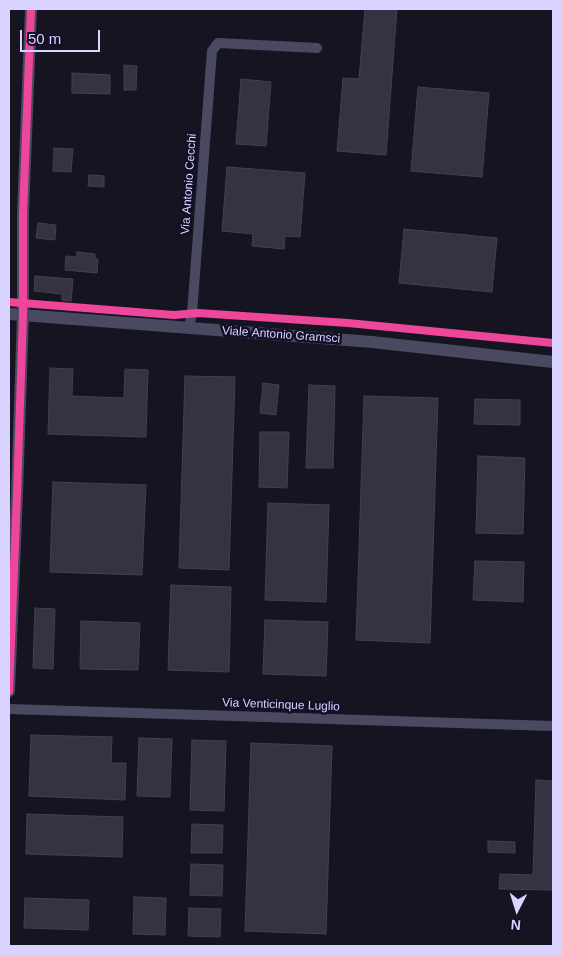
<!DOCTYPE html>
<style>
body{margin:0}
#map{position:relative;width:562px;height:955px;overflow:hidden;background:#161421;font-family:Arial,sans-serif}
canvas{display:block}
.frame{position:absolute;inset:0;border:10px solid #d9d4ff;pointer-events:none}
.north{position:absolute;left:492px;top:885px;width:50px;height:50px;-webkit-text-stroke:4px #130f26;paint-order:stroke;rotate:185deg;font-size:14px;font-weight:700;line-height:20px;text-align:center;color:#d9d4ff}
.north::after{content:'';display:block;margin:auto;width:18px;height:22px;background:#d9d4ff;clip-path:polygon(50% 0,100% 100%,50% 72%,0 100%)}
.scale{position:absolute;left:20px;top:30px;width:80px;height:22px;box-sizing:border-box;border:2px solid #d9d4ff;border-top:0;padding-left:6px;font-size:15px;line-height:18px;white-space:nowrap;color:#d9d4ff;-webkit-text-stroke:4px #130f26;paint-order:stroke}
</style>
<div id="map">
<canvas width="562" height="955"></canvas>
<div class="frame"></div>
<div class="north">N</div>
<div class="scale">50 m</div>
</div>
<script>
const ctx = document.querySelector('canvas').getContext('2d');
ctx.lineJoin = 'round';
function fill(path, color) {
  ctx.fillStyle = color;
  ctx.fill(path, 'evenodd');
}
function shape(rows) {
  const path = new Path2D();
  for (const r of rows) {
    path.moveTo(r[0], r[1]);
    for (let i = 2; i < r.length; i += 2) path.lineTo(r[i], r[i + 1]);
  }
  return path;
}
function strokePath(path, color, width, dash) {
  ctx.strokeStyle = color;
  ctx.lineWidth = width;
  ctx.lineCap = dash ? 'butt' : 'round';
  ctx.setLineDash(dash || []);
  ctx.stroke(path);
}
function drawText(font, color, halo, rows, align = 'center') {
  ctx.font = font + ' Arial,sans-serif';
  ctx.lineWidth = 5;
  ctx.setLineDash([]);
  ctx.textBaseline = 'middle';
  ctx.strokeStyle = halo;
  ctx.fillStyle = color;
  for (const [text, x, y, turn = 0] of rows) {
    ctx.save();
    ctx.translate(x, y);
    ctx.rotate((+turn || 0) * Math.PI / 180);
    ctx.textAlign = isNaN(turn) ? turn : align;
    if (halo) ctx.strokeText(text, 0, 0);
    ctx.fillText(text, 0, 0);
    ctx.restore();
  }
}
const building = shape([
 [365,9,397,9,386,155,337,151,343,78,359,79,365,9],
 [124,65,137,66,136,90,124,90,124,65],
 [72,73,110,75,110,94,72,93,72,73],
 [241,79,271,82,266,146,236,144,241,79],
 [418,87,489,93,482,177,411,171,418,87],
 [54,148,73,149,71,172,53,171,54,148],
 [227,167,305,173,300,237,285,236,284,249,252,246,253,234,222,231,227,167],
 [89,175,104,176,104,187,88,186,89,175],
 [38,223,56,225,55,240,36,238,38,223],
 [404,229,497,238,492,292,399,283,404,229],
 [77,252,95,254,95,259,98,259,97,273,65,270,66,256,77,257,77,252],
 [35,276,73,279,71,301,62,300,62,294,34,291,35,276],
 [50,368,73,369,72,396,124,398,125,369,148,370,146,437,48,434,50,368],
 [185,376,235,377,229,570,179,568,185,376],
 [263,383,279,385,276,415,260,413,263,383],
 [309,385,335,386,333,468,306,468,309,385],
 [364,396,438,398,430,643,356,640,364,396],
 [475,399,520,400,520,425,474,424,475,399],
 [260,432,289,432,287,488,259,487,260,432],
 [478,456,525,458,523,534,476,533,478,456],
 [53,482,146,485,142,575,50,572,53,482],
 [268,503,329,505,326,602,265,600,268,503],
 [475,561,524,562,523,602,473,600,475,561],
 [171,585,231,587,229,672,168,670,171,585],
 [35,608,55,609,53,669,33,668,35,608],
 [265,620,328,622,326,676,263,674,265,620],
 [81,621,140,623,138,670,80,669,81,621],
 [31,735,112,737,111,763,126,763,125,800,29,796,31,735],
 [139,738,172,739,170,797,137,796,139,738],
 [192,740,226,741,224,811,190,810,192,740],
 [251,743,332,746,326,934,245,931,251,743],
 [536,780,553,781,553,890,499,889,500,874,533,875,536,780],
 [27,814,123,817,122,857,26,854,27,814],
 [192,824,223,825,222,853,191,853,192,824],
 [488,841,515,842,515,853,488,852,488,841],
 [191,864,223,865,222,896,190,895,191,864],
 [134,897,166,898,165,935,133,934,134,897],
 [25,898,89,900,88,930,24,928,25,898],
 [189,908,221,909,220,937,188,936,189,908]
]);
const minor = shape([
 [189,328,192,313,212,51,218,43,317,48],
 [9,709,553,726]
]);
const tertiary = shape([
 [9,314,372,342,553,362],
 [9,691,17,494,23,314,23,213,31,9]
]);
const cycleway = shape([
 [9,302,174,315,198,313,348,323,553,343],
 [9,691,17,494,23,314,23,213,31,9]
]);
const streetNames = [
 ["Via Antonio Cecchi",189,184,-86],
 ["Viale Antonio Gramsci",281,335,4],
 ["Via Venticinque Luglio",281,705,2]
];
fill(building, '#343243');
strokePath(building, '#433f54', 1);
strokePath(minor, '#4a4962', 10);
strokePath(tertiary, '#4a4962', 12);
strokePath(cycleway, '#ed469a', 8);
drawText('12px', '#d9d4ff', '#130f26', streetNames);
</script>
